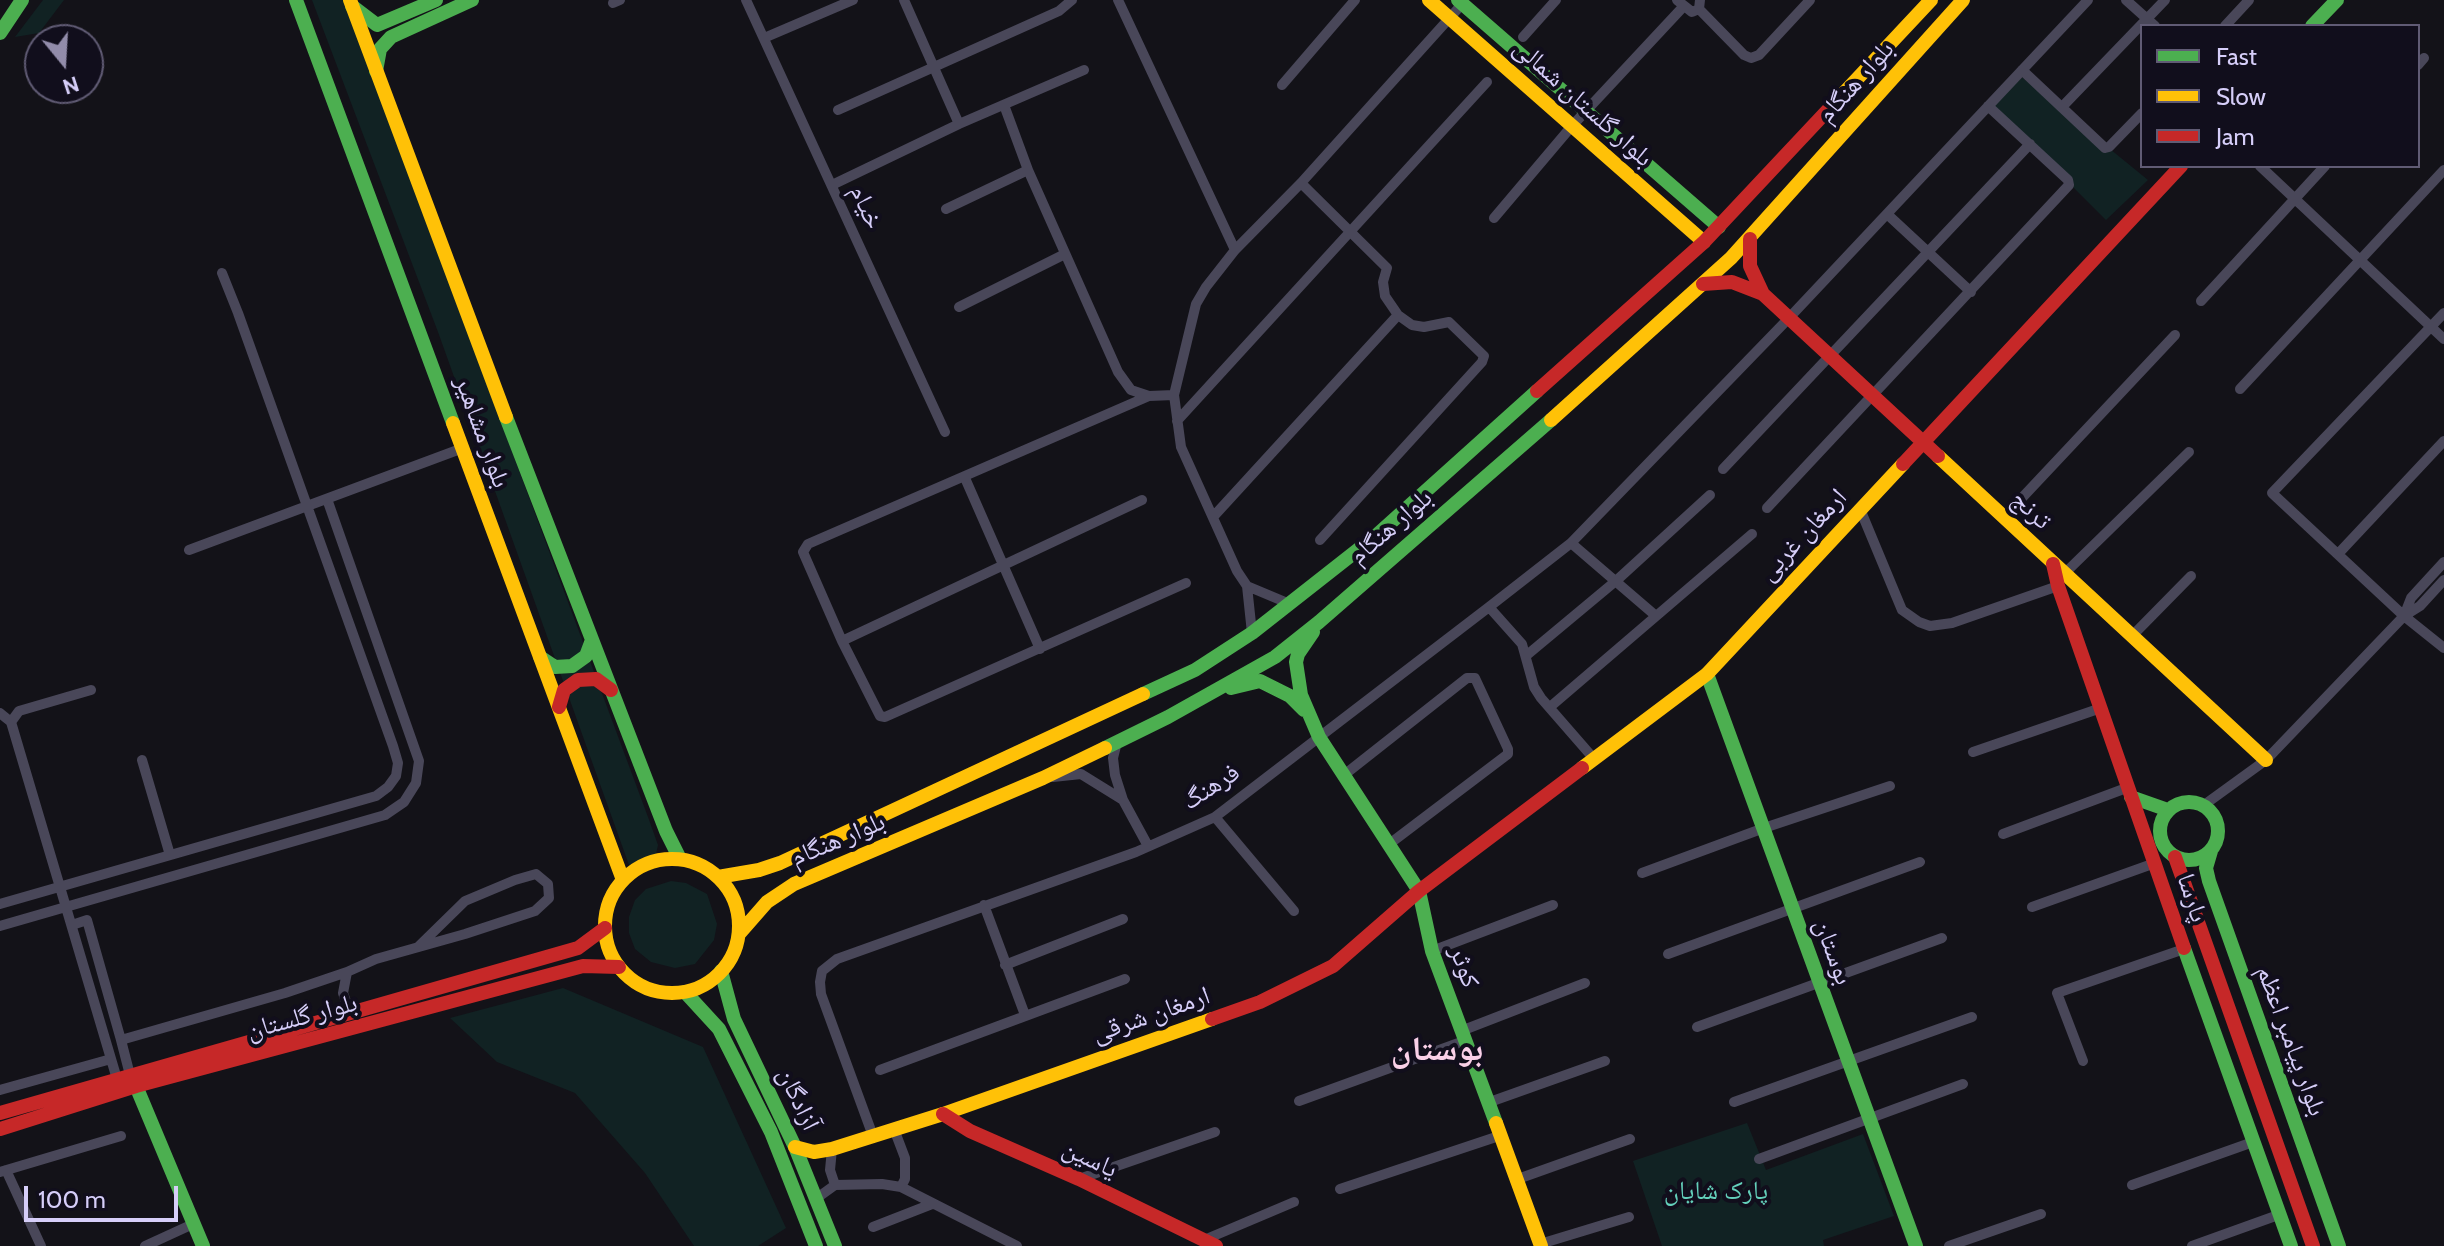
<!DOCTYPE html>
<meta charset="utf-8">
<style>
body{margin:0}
#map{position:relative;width:2444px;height:1246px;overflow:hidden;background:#131218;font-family:Cabin,sans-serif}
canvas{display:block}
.legend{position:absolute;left:2140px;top:24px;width:280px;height:144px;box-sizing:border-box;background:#110e1c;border:2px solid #605b74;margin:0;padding:10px 14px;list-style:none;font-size:24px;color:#d6cef9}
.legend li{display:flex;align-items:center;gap:16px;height:40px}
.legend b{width:40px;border:2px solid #605b74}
.north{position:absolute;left:24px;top:24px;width:80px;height:80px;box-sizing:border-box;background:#110e1c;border:2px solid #605b74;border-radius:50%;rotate:162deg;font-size:22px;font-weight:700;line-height:32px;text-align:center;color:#d6cef9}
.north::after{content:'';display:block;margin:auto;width:28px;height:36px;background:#928caa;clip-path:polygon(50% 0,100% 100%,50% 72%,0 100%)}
.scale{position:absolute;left:24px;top:1186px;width:154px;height:36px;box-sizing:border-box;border:4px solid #d6cef9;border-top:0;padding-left:10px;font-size:24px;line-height:28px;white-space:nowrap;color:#d6cef9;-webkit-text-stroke:6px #110e1c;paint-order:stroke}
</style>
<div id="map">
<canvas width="2444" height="1246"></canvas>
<ul class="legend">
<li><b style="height:10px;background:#4caf50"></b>Fast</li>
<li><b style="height:10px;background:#ffc107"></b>Slow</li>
<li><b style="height:10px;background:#c62828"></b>Jam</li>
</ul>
<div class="north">N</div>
<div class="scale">100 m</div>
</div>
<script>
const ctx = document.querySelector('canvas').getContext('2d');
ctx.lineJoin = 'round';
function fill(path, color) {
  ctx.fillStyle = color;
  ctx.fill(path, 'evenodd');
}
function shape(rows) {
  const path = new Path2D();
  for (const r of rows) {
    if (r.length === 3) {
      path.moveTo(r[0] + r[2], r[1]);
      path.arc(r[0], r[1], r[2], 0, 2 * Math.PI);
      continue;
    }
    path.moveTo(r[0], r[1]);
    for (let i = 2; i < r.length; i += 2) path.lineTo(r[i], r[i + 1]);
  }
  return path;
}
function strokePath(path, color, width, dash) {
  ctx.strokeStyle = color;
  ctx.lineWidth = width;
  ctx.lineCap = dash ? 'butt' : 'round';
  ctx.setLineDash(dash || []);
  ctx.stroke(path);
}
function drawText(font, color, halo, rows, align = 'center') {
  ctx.font = font + ' Cabin,"Noto Naskh Arabic",sans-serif';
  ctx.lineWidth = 8;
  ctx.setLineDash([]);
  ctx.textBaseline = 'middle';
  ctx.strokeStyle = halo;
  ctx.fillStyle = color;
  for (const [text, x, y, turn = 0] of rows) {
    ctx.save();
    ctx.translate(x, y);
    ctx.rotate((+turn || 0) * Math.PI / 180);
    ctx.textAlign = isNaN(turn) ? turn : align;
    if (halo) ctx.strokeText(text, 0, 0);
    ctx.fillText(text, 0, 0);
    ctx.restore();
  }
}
const green = shape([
 [43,0,64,0,39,33,15,37],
 [312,0,344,0,648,817,658,845,656,854,629,865,438,332],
 [2018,74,2148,180,2106,220,1992,106],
 [671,881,686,883,707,894,717,924,714,940,695,964,675,968,651,962,635,949,629,933,629,917,635,900,646,889],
 [563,988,703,1047,786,1228,758,1246,694,1246,645,1173,575,1093,497,1062,450,1018],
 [1747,1123,1766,1170,1863,1134,1894,1216,1823,1240,1824,1246,1662,1246,1633,1161]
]);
const street = shape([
 [746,0,945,432],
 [904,0,959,124],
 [1118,0,1235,250],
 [1677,0,1692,12,1699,9,1700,0],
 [2126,0,2155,26],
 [613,3,620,0],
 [1699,9,1744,55,1751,58,1759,55,1810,0],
 [2225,26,2249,0],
 [1523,37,1556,0],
 [764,38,853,0],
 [2418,65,2424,58],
 [2022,70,2105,148,2109,147,2142,113],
 [1282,85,1355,0],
 [1004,105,1028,170,1118,372,1131,390,1149,396,1174,395],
 [2062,107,2165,0],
 [838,110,1059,11,1072,0],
 [2260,166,2444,339],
 [1301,183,1387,268,1383,282,1385,296,1398,315,1412,325,1424,327,1449,322,1484,356,1482,362,1320,540],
 [832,185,959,124,1084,70],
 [946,209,1028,170],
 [1887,214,1971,292],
 [1494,218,1571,127,1683,7],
 [2201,301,2325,166],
 [959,307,1065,254],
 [2444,313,2272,493,2404,616,2444,648],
 [2240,389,2444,170],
 [1149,396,808,544,803,552,842,641,880,716,885,717,1186,583],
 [1177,421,1487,82],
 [1723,469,2030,144],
 [965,478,1040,649],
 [1767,508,2069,185,2068,180,1988,106],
 [1860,509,1902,610,1919,622,1930,626,1952,623,2058,586],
 [1213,517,1398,315],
 [2004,517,2175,335],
 [1571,543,1656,616],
 [189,550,463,448],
 [2338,554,2444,441],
 [2065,573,2189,452],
 [1247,586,1290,604],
 [1489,607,1522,644,1534,687,1541,698,1595,760],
 [2404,616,2411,598,2444,562],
 [1252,633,1247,586,1237,571,1181,447,1174,395,1196,304,1206,287,1235,250,1301,183,1464,2],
 [2132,636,2191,576],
 [842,641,1142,500],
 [1527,655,1617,580,1710,495],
 [91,690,19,711,11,722,117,1079],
 [1550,707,1752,534],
 [0,713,11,722],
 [1117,742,1113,758,1115,775,1123,800,1148,846],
 [1973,752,2101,708],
 [142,760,170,855],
 [1344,775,1467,678,1475,678,1508,749,1508,754,1388,845],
 [1053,777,1081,774,1123,800],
 [2204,805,2266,760,2404,616,2420,606,2444,580],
 [1215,817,1294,911],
 [2003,834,2129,787],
 [1642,873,1764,828,1890,786],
 [0,904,376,796,388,787,396,776,398,763,393,746,238,313,222,273],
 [984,905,1025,1015],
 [2032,907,2155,863],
 [72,925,87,920,121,1040],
 [0,926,385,815,404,802,416,783,419,761,327,499],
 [1432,951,1553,905],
 [1668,954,1920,862],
 [1005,965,1123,919],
 [350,1013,343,993,347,972,376,959,465,934,535,911,549,898,548,884,536,874,515,880,465,901,418,947],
 [1697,1027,1942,938],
 [1461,1031,1585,983],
 [2083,1061,2057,993,2184,949],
 [880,1070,1125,979],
 [130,1075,121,1040,285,993,347,972],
 [0,1090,111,1059],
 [1299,1101,1464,1041],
 [1734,1102,1972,1017],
 [1487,1103,1605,1061],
 [894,1129,905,1158,905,1179,901,1187],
 [873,1136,821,994,820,982,822,971,837,959,1136,852,1215,817,1489,607,1571,543,1789,318,2088,0],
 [832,1149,830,1170,835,1185],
 [1759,1159,1963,1084],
 [6,1170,41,1246],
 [0,1172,121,1136],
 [1079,1179,1215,1132],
 [1515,1180,1630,1139],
 [2132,1185,2253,1142],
 [1340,1189,1499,1136],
 [817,1198,835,1185,882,1184,901,1187,1017,1246],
 [873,1227,932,1204],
 [1204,1240,1294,1202],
 [1540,1244,1629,1217],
 [145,1246,193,1224],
 [1949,1246,2041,1214],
 [2192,1246,2281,1214]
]);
const fast = shape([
 [296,0,453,423],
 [1458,0,1719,227],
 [352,6,377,25,436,0],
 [2312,26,2337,0],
 [0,33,22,0],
 [376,71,380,49,391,37,472,0],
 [506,417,666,831,680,859],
 [1313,632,1298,654,1296,662,1301,695,1319,737,1419,891,1432,951,1496,1123],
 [540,657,555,667,572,666,586,656,592,640],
 [1707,674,1916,1246],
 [1231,688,1260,681,1290,696,1304,710],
 [1143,694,1195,670,1252,633,1378,534,1537,391],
 [1105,748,1168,717,1275,657,1319,622,1551,420],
 [2131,797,2168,810],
 [2189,831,29],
 [2211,851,2206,868,2209,881,2339,1246],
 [2184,948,2291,1246],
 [721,971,734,1019,795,1147,835,1246],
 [685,992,719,1029,771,1132,816,1246],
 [136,1086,203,1246]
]);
const slow = shape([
 [350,0,506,417],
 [1429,0,1704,242],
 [1842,95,1931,0],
 [1551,420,1731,258,1963,0],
 [453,423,623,880],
 [1938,456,2266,760],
 [1582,768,1707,674,1903,464],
 [672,926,67],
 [718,877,759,870,780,863,1143,694],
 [739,934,767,902,794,884,1043,778,1105,748],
 [1496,1123,1541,1246],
 [795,1147,814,1152,832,1149,943,1114,1212,1019]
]);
const jam = shape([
 [1750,239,1750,266,1763,294],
 [1703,284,1732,282,1763,294,1938,456],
 [1537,391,1704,242,1842,95],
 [1903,464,2181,166],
 [2053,564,2058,586,2184,948],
 [559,707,564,690,578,680,596,679,611,690],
 [2175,857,2313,1246],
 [1212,1019,1260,1002,1333,966,1419,891,1582,768],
 [0,1113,578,948,605,928],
 [943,1114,970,1131,1079,1179,1216,1246],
 [0,1129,136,1086,583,966,619,967]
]);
const streetNames = [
 ["بلوار هنگام",1856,82,-48],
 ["بلوار گلستان شمالی",1583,103,42],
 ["خیام",866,207,65],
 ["بلوار مشاهیر",482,432,70],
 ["ترنج",2031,510,43],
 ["بلوار هنگام",1391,527,-41],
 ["ارمغان غربی",1803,535,-47],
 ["فرهنگ",1211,787,-33],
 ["بلوار هنگام",838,840,-23],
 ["پارسا",2192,898,72],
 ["بوستان",1833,952,70],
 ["کوثر",1464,967,71],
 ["ارمغان شرقی",1151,1015,-19],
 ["بلوار گلستان",302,1017,-15],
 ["بلوار پیامبر اعظم",2291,1041,70],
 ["آزادگان",798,1099,65],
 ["یاسین",1090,1159,25]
];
const parkNames = [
 ["پارک شایان",1716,1191]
];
const districtNames = [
 ["بوستان",1437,1050]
];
fill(green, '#112223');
strokePath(street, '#494759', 10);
strokePath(fast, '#4caf50', 14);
strokePath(slow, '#ffc107', 14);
strokePath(jam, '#c62828', 14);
drawText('26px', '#d6cef9', '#110e1c', streetNames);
drawText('26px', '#64d0bb', '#110e1c', parkNames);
drawText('bold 34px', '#fad0e8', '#110e1c', districtNames);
</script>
